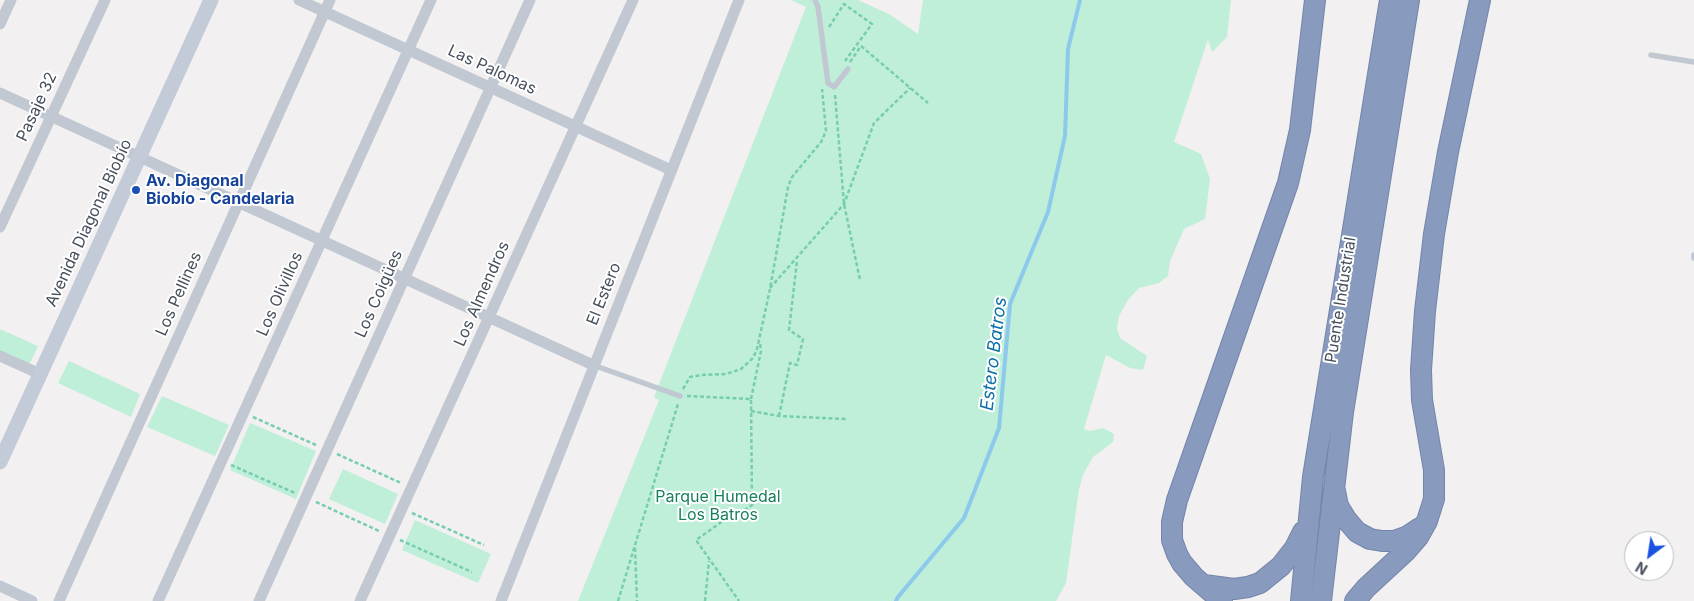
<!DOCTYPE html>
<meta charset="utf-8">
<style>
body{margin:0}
#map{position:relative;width:1694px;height:601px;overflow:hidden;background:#f2f0f0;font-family:Inter,sans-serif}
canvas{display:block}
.north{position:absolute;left:1624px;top:531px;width:50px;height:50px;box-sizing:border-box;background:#fff;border:1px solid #b6b9be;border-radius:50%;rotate:211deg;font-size:14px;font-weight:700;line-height:20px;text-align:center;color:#48505d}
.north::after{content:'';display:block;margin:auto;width:18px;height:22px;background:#1b52e1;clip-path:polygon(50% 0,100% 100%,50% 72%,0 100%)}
</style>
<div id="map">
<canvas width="1694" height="601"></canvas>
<div class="north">N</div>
</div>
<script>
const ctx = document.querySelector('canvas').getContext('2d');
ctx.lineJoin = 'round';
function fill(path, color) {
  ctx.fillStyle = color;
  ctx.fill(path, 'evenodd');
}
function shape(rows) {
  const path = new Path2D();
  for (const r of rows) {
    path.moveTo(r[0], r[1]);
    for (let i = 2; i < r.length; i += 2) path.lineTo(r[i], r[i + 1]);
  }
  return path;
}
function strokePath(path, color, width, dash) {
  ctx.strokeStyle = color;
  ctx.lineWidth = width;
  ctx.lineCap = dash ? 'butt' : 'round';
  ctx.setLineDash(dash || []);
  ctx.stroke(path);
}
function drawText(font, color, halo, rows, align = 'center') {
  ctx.font = font + ' Inter,sans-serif';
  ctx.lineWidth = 4;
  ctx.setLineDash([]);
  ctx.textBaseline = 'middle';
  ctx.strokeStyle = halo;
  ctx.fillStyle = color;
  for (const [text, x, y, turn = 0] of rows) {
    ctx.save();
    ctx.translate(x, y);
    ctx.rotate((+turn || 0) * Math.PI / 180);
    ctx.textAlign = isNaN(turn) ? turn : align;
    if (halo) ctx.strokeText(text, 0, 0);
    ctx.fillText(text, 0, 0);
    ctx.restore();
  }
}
const green = shape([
 [791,0,858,0,889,14,918,34,923,0,1231,0,1227,37,1212,52,1208,39,1174,142,1201,154,1210,179,1205,219,1184,229,1170,261,1168,276,1159,283,1139,288,1128,300,1119,316,1117,328,1120,338,1147,356,1143,370,1130,368,1106,355,1084,429,1090,431,1103,428,1114,434,1113,442,1093,457,1083,475,1079,489,1066,583,1056,601,578,601,659,400,654,397,806,7],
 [0,329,38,346,29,365,0,352],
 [69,361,140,394,131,417,58,383],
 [162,396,229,425,215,456,147,427],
 [250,423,316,451,296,499,230,470],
 [343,469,398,494,385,524,329,499],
 [415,520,491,554,478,583,402,550]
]);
const stream = shape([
 [896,601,898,597,964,518,999,428,1010,304,1048,212,1065,136,1068,49,1080,0]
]);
const path = shape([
 [829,27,844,4,872,24,845,61],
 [850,62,861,46,928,103],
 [835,95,844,204,860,280],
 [770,288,844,204,874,123,910,88],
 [683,389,690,377,702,375,726,374,741,369,753,358,757,349,770,289,788,187,792,177,821,142,826,131,822,89],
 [687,396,751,399,752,505,736,516,734,513,696,540,739,601],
 [751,399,761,351,760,342],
 [751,411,779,416,846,419],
 [779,416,790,363,797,365,803,339,789,330,797,261],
 [253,417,316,445],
 [337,454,401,483],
 [231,465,295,493],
 [316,502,379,531],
 [412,513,484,545],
 [400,540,472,572],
 [635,548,637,601],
 [618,601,678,404],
 [705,601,709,561]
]);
const lane = shape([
 [815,0,818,7,828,83,834,87,848,69],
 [1651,55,1694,62],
 [1694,255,1694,258],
 [593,365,680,396]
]);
const street = shape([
 [299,0,671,170],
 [0,24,11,0],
 [0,93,593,365],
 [0,227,105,0],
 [0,356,40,374],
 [0,586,32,601],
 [59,601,330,0],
 [158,601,431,0],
 [259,601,530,0],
 [360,601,633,0],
 [501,601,739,0]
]);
const secondary = shape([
 [0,462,211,0]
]);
const highway = shape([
 [1335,491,1338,506,1346,519,1357,532,1370,539,1382,541,1394,541,1408,536,1420,528],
 [1204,585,1234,589,1248,587,1260,583,1281,566,1295,548,1303,532],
 [1222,601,1194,577,1182,563,1177,554,1172,540,1172,522,1177,500,1288,183,1300,130,1315,0],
 [1301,601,1313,477,1390,0],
 [1321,601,1343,412,1409,0],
 [1355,601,1366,588,1405,552,1418,537,1427,521,1434,499,1434,470,1422,400,1421,370,1425,311,1434,234,1448,152,1480,0]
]);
const markers = [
 [136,190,5,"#1a4fb4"]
];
const streetNames = [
 ["Las Palomas",492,70,25],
 ["Pasaje 32",37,107,-65],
 ["Avenida Diagonal Biobío",89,223,-65],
 ["Los Pellines",179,294,-66],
 ["Los Olivillos",280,294,-66],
 ["Los Coigües",379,294,-66],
 ["Los Almendros",482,294,-66],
 ["El Estero",604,294,-68],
 ["Puente Industrial",1341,300,-81]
];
const transitNames = [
 ["Av. Diagonal",146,181],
 ["Biobío - Candelaria",146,199]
];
const parkNames = [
 ["Parque Humedal",718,497],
 ["Los Batros",718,515]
];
const waterNames = [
 ["Estero Batros",994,354,-83]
];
fill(green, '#bfefd9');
strokePath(stream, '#8dc9eb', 4);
strokePath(highway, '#7385aa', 22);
strokePath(path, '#77cdb0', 2.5, [4, 2.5]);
strokePath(lane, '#c1c8d1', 5.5);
strokePath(street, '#c1c8d1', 11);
strokePath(secondary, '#c3cad8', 15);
strokePath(highway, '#889abe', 20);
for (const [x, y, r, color] of markers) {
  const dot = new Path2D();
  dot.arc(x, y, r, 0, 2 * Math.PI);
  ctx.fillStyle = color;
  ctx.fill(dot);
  strokePath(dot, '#fff', 2);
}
drawText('16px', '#48505d', '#fff', streetNames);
drawText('bold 16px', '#164399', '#fff', transitNames, 'left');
drawText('16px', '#187f5c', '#fff', parkNames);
drawText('italic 18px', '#0e70aa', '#fff', waterNames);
</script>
